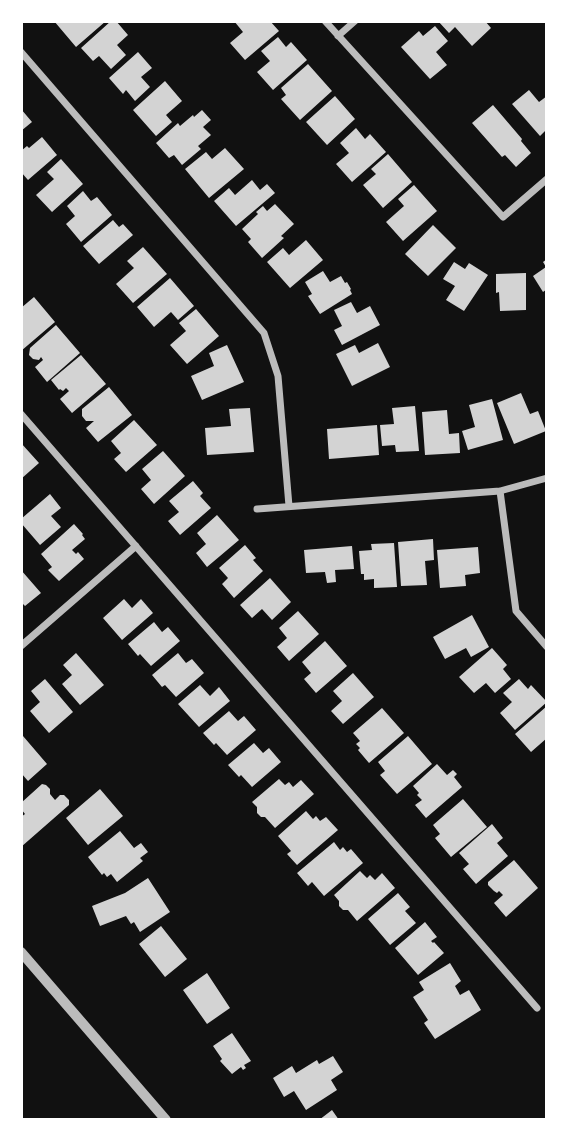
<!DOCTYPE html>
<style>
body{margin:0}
#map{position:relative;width:568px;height:1141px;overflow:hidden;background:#111;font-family:"DejaVu Sans",sans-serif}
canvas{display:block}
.frame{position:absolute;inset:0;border:23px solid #fff;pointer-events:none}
</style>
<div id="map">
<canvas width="568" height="1141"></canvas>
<div class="frame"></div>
</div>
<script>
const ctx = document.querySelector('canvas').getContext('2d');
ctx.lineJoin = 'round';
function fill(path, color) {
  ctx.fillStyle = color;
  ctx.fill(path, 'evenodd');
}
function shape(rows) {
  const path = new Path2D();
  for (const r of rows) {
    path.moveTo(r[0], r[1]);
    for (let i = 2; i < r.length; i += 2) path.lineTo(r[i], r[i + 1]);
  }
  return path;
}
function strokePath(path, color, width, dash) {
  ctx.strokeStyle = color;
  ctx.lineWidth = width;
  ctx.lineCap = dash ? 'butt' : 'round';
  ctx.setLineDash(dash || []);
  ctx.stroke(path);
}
const building = shape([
 [54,21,106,21,76,47],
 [111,21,116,21,128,35,117,45,126,55,111,69,99,56,93,61,81,48],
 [234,21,270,21,279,31,245,60,230,43,243,32],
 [438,21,485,21,491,28,472,46,455,27,449,33],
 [435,26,448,41,436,52,447,65,430,79,401,47,419,31,423,36],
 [278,37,286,47,291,42,307,60,273,90,257,72,270,61,261,51],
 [138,52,152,68,141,77,150,87,135,101,126,90,123,94,109,78],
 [308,64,332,91,300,120,281,99,286,95,281,88],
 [165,81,182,101,166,115,172,122,156,136,133,110],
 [529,90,539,102,547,96,547,129,540,136,512,104],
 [335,96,355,119,327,145,306,122],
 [493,105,522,139,521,141,531,153,516,167,505,155,502,157,472,123],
 [21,109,32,122,21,131],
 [202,110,211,120,203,127,211,135,198,146,201,149,182,165,174,155,169,158,156,143,178,123,180,126,193,115,194,117],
 [356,128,365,139,370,134,386,152,352,182,336,164,349,153,340,143],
 [42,137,57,155,28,180,21,172,21,151,27,146,29,148],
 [225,148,244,169,209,198,185,169,206,152,212,159],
 [388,154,412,182,383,208,363,185,376,174,371,169],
 [61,159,83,184,52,212,36,195,54,179,47,172],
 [252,180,260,190,267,184,275,193,236,226,214,201,229,188,235,195],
 [414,185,437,211,403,241,386,222,404,206,398,199],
 [83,191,91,201,97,197,112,215,81,242,66,224,75,216,67,206],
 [275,204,294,224,281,236,284,238,262,258,248,242,251,239,242,229,258,214,256,212,263,206,267,211],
 [113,220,119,227,123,224,133,235,99,264,83,246],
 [433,225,456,248,428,276,405,254],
 [306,240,323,260,290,288,267,262,283,248,289,255],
 [143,247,167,274,133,303,116,284,134,268,127,261],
 [547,259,547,289,543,292,533,276,546,267,543,262],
 [454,262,465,269,469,263,488,275,464,311,446,300,455,286,443,279],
 [323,271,330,282,341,276,345,283,347,282,351,289,350,290,352,294,320,314,308,296,312,294,305,282],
 [526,273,526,310,500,311,499,292,496,293,496,274],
 [170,278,194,306,178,320,171,312,154,327,137,307],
 [34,297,55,322,21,351,21,308],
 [351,302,357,313,370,306,380,325,342,345,334,330,342,326,334,310],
 [196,309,219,336,187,364,170,345,186,331,179,323],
 [56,325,80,353,47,382,35,367,43,360,41,357,39,360,33,359,29,355,30,348],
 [378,343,390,367,352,386,336,354,355,345,359,353],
 [227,345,244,382,202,400,191,376,214,366,209,353],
 [81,355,106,384,72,413,60,399,69,391,66,388,63,391,60,389,59,390,51,380],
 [109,387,132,415,98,442,86,428,94,421,86,421,82,416,82,409],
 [521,393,530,414,538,411,546,431,514,444,497,403],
 [492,399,503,440,468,450,462,431,475,427,469,405],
 [415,406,419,451,396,452,395,445,382,446,380,425,394,424,392,408],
 [250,408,254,452,207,455,205,428,231,426,229,409],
 [447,410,449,434,459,433,460,453,425,455,422,412],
 [134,420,157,445,126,472,114,459,121,453,111,441],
 [377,425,379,455,329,459,327,429],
 [21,443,39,463,21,479],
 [163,451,185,476,154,504,141,489,151,480,142,469],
 [193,481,203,493,200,496,211,508,180,535,168,521,179,512,169,501],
 [50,494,61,508,51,516,61,527,40,545,21,523,21,519],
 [217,515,239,540,207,567,196,553,206,544,197,533],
 [74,524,83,534,82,535,85,539,72,550,76,554,78,552,84,559,59,581,48,570,52,567,41,554],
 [433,539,434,560,425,561,427,585,401,586,398,542],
 [394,543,397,587,374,588,374,579,364,580,364,574,361,574,359,551,372,550,371,544],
 [245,545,256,558,253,560,263,571,234,598,222,584,228,578,219,568],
 [352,546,354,569,335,570,336,582,327,583,325,572,306,573,304,550],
 [478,547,480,573,465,575,466,586,440,588,437,550],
 [21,570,41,593,25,606,21,602],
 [270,578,291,602,272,620,262,609,252,618,240,605],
 [124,599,132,608,141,599,153,613,122,640,103,618],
 [298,611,319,634,289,661,277,647,287,638,279,628],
 [472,615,489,647,471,657,466,648,445,659,433,637],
 [154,622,162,632,168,627,180,641,151,666,140,654,138,656,128,644],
 [325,641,347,666,316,693,304,679,311,673,302,662],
 [492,648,507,665,503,669,511,679,495,693,486,683,474,693,459,677],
 [76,653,104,685,80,705,62,684,72,675,63,665],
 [178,653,186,663,192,659,204,673,176,697,165,685,162,687,152,675],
 [353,673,374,697,343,724,331,711,342,701,333,691],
 [45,679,73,712,49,733,30,711,40,702,31,691],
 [519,679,528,689,531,685,547,702,515,730,500,713,512,702,503,693],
 [200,685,210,696,219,687,230,701,199,727,178,704],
 [547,706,547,738,531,752,515,734],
 [382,708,404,733,369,763,358,750,360,748,356,744,360,741,353,733],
 [229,711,238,721,244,716,256,730,227,755,216,743,214,745,203,733],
 [23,736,47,764,28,781,21,773,21,738],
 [408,736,432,764,397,794,380,775,385,771,378,762],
 [254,743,263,753,269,748,281,762,252,787,241,775,239,777,228,765],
 [437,764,447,775,453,770,457,774,454,777,462,787,426,818,415,805,422,800,417,795,419,793,413,786],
 [279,779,285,785,289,782,293,787,301,780,314,794,275,828,265,817,261,817,257,813,257,807,252,802],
 [42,784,46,785,50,789,50,794,55,800,60,795,64,795,69,800,69,805,21,847,21,817,25,814,21,809,21,803],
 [100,789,123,816,88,845,66,818],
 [463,799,487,827,451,857,435,838,440,834,433,825],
 [306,811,313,819,316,816,320,821,326,817,338,830,297,865,287,854,291,851,278,836],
 [492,824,503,838,497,843,508,856,476,884,463,869,469,864,459,853],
 [120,831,134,848,141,843,148,852,140,858,143,861,117,882,111,874,107,877,104,873,102,875,88,857],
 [334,842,340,850,343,847,347,852,351,849,363,863,324,896,312,882,308,886,297,873],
 [514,860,538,888,506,917,494,903,503,895,499,891,497,893,494,891,488,885,488,882],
 [360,871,367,878,370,875,375,880,382,873,395,888,357,921,348,910,343,910,339,906,339,901,334,895],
 [148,878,170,912,140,932,134,922,131,924,126,916,100,926,92,906,125,893],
 [398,893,410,907,405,911,416,923,390,945,368,919],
 [425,922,437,937,431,941,433,943,434,942,444,953,418,975,395,948],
 [161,926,187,959,165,977,139,944],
 [450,963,461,981,455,986,460,995,469,990,481,1010,435,1039,424,1023,428,1020,413,997,424,990,419,982],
 [207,973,230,1008,207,1024,183,990],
 [232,1033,251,1061,244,1065,246,1068,243,1070,241,1067,232,1074,220,1061,222,1059,213,1046],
 [333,1056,343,1072,331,1080,337,1090,306,1110,294,1091,284,1097,273,1078,292,1066,296,1073,317,1060,319,1064],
 [332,1110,339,1120,319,1120]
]);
const minor = shape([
 [325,21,503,217,547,179],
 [338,36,355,21],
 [21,52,264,333,278,376,289,506],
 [21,414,537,1008],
 [500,491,516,611,547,647],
 [257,509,500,491,547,478],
 [21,646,136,546]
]);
const tertiary = shape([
 [21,952,166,1120]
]);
fill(building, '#d3d3d3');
strokePath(minor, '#bcbcbc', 7);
strokePath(tertiary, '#bcbcbc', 10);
</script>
